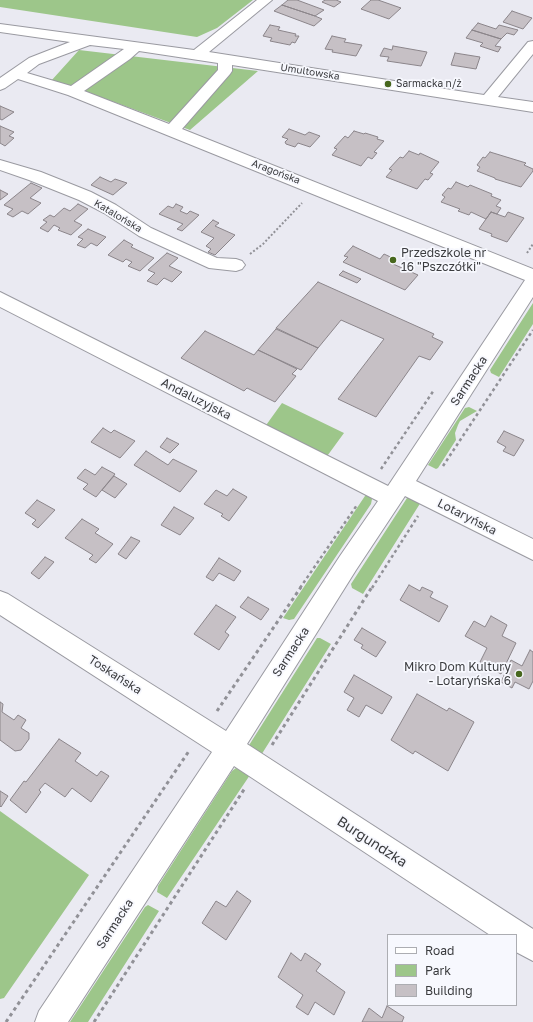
<!DOCTYPE html>
<meta charset="utf-8">
<style>
body{margin:0}
#map{position:relative;width:533px;height:1022px;overflow:hidden;background:#eaeaf2;font-family:"Golos Text",sans-serif}
canvas{display:block}
.legend{position:absolute;left:387px;top:934px;width:130px;height:72px;box-sizing:border-box;background:#f7f8fe;border:1px solid #acadb2;margin:0;padding:5px 7px;list-style:none;font-size:12px;color:#3b3c3f}
.legend li{display:flex;align-items:center;gap:8px;height:20px}
.legend b{width:20px;border:1px solid #acadb2}
</style>
<div id="map">
<canvas width="533" height="1022"></canvas>
<ul class="legend">
<li><b style="height:5px;background:#fff"></b>Road</li>
<li><b style="height:11px;background:#9dc68a"></b>Park</li>
<li><b style="height:11px;background:#c6c0c5"></b>Building</li>
</ul>
</div>
<script>
const ctx = document.querySelector('canvas').getContext('2d');
ctx.lineJoin = 'round';
function fill(path, color) {
  ctx.fillStyle = color;
  ctx.fill(path, 'evenodd');
}
function shape(rows) {
  const path = new Path2D();
  for (const r of rows) {
    path.moveTo(r[0], r[1]);
    for (let i = 2; i < r.length; i += 2) path.lineTo(r[i], r[i + 1]);
  }
  return path;
}
function strokePath(path, color, width, dash) {
  ctx.strokeStyle = color;
  ctx.lineWidth = width;
  ctx.lineCap = dash ? 'butt' : 'round';
  ctx.setLineDash(dash || []);
  ctx.stroke(path);
}
function drawText(font, color, halo, rows, align = 'center') {
  ctx.font = font + ' "Golos Text",sans-serif';
  ctx.lineWidth = 3.5;
  ctx.setLineDash([]);
  ctx.textBaseline = 'middle';
  ctx.strokeStyle = halo;
  ctx.fillStyle = color;
  for (const [text, x, y, turn = 0] of rows) {
    ctx.save();
    ctx.translate(x, y);
    ctx.rotate((+turn || 0) * Math.PI / 180);
    ctx.textAlign = isNaN(turn) ? turn : align;
    if (halo) ctx.strokeText(text, 0, 0);
    ctx.fillText(text, 0, 0);
    ctx.restore();
  }
}
const green = shape([
 [0,0,253,0,217,28,197,37,0,7],
 [79,50,258,71,190,130,84,91,51,81],
 [533,303,533,324,499,377,491,373,490,370],
 [282,403,344,433,325,459,264,428],
 [469,407,477,411,460,421,458,425,455,433,456,440,438,468,436,469,428,465,465,408],
 [367,493,372,499,371,504,294,619,289,620,283,618],
 [411,497,421,502,363,594,352,588,351,584,407,498],
 [317,638,320,638,331,644,258,760,246,750],
 [236,768,240,769,250,775,167,898,157,892,158,886,232,771],
 [0,811,89,875,4,998,0,999],
 [148,905,159,911,88,1022,70,1022,145,907]
]);
const building = shape([
 [288,0,297,0,324,10,315,16,282,5,288,0],
 [325,0,336,0,341,2,334,7,322,2,325,0],
 [371,0,378,0,401,8,389,19,361,9,371,0],
 [282,5,315,16,322,19,314,26,274,11,282,5],
 [512,11,532,18,523,29,503,22,512,11],
 [478,23,496,29,499,25,518,30,514,35,507,33,501,39,472,30,478,23],
 [270,25,280,27,278,30,296,34,295,36,299,36,295,43,292,42,290,45,270,41,272,38,263,36,270,25],
 [472,30,501,39,495,46,501,47,498,52,480,46,483,43,466,38,472,30],
 [332,36,346,39,344,42,362,45,356,56,332,52,333,50,325,49,332,36],
 [393,46,427,52,421,66,387,61,389,57,380,56,384,48,392,50,393,46],
 [455,53,480,57,476,69,451,65,455,53],
 [0,106,14,112,2,120,0,119,0,106],
 [0,126,14,132,9,136,14,138,5,146,0,143,0,126],
 [289,129,305,135,309,132,320,136,310,147,298,143,295,147,286,144,285,142,288,139,282,137,289,129],
 [354,131,364,134,365,133,378,137,377,139,384,141,374,152,377,153,372,159,368,157,361,166,332,155,337,149,334,148,345,136,348,138,354,131],
 [409,151,419,155,420,153,439,162,430,173,433,174,428,180,425,179,417,189,386,177,392,170,389,169,400,157,403,158,409,151],
 [490,152,526,163,524,165,533,169,533,171,521,187,495,179,495,178,477,171,480,167,477,165,483,157,485,158,490,152],
 [100,177,111,182,115,179,127,183,113,195,91,185,100,177],
 [456,182,468,187,470,185,492,194,491,196,501,200,496,206,501,208,497,214,491,212,486,219,471,212,469,215,458,211,460,209,441,202,445,197,442,195,448,188,451,189,456,182],
 [31,183,42,188,30,198,41,203,28,214,22,211,13,217,7,214,13,209,4,205,31,183],
 [0,190,8,194,0,200,0,190],
 [78,204,88,209,74,221,82,225,71,235,58,230,60,228,54,225,48,232,40,228,47,222,43,220,50,215,54,217,64,208,70,211,78,204],
 [176,204,183,207,180,211,187,214,190,211,199,215,182,231,177,229,183,224,159,214,168,206,173,208,176,204],
 [491,212,505,217,508,212,524,218,507,242,491,236,492,234,479,229,491,212],
 [213,220,219,223,215,226,235,235,215,255,208,252,211,249,206,246,214,238,201,232,213,220],
 [88,229,106,237,97,246,91,243,85,248,77,245,83,239,78,237,88,229],
 [124,240,133,245,131,247,154,258,140,271,128,266,132,262,126,259,123,262,108,255,124,240],
 [353,246,380,259,384,254,397,260,393,264,418,275,405,290,343,262,348,257,344,256,353,246],
 [167,253,178,258,169,266,182,272,172,282,164,278,157,285,147,281,155,273,148,270,167,253],
 [343,271,361,279,357,283,339,275,343,271],
 [318,282,434,334,432,337,443,342,430,360,419,356,376,417,338,399,384,339,341,320,318,348,276,328,318,282],
 [276,329,318,348,301,370,258,350,276,329],
 [205,331,254,355,258,350,297,369,292,374,296,376,275,402,247,388,244,391,181,358,205,331],
 [103,428,111,433,114,430,135,441,120,458,91,442,103,428],
 [504,431,524,440,514,456,503,451,506,447,497,442,504,431],
 [167,438,179,444,170,453,160,447,167,438],
 [146,451,168,465,173,459,197,471,180,492,134,465,146,451],
 [102,467,115,474,96,497,83,489,88,484,77,478,85,469,95,475,102,467],
 [114,476,127,484,115,498,102,490,114,476],
 [233,489,247,497,229,521,221,516,223,514,204,504,216,490,227,496,233,489],
 [37,500,55,510,38,528,32,524,36,520,25,513,37,500],
 [174,507,194,518,180,535,161,525,174,507],
 [82,519,99,529,95,533,113,544,96,563,89,559,93,555,65,538,82,519],
 [131,537,140,541,126,559,118,554,131,537],
 [45,557,54,562,39,579,31,573,45,557],
 [219,558,241,571,234,581,219,573,213,581,206,577,219,558],
 [409,585,420,591,422,587,433,592,430,597,448,606,439,622,400,600,409,585],
 [248,597,269,609,261,620,240,607,248,597],
 [216,605,236,617,225,632,229,635,219,650,194,634,216,605],
 [491,616,507,625,502,636,516,643,501,674,480,662,487,648,465,636,474,621,485,627,491,616],
 [362,628,386,642,376,657,361,648,363,645,354,640,362,628],
 [530,650,533,652,533,681,529,689,515,682,512,688,501,682,511,660,522,666,530,650],
 [354,675,392,697,382,714,366,705,359,717,347,710,354,698,344,692,354,675],
 [417,694,447,711,449,708,474,722,448,771,415,751,413,754,391,740,417,694],
 [0,702,3,704,2,712,14,720,18,715,26,720,21,728,29,733,29,739,21,750,15,751,0,740,0,702],
 [59,739,81,753,75,761,97,776,101,771,109,776,91,802,72,788,65,797,45,783,39,790,41,792,26,813,10,800,24,781,26,782,59,739],
 [0,791,8,796,1,807,0,806,0,791],
 [237,891,251,901,226,940,202,923,216,901,226,907,237,891],
 [291,953,301,961,305,953,321,964,316,971,345,992,334,1015,315,1002,308,1015,296,1007,303,995,278,977,291,953],
 [387,1006,404,1017,402,1022,362,1022,369,1008,382,1018,387,1006]
]);
const pathFar2 = shape([
 [527,253,533,244],
 [250,254,263,244,302,203]
]);
const pathFar1 = shape([
 [443,466,533,330],
 [381,469,434,390],
 [300,588,357,505],
 [372,588,418,516]
]);
const path = shape([
 [217,711,301,587],
 [272,745,372,587],
 [6,1022,189,751],
 [94,1022,245,788]
]);
const minor = shape([
 [257,0,272,0,209,52,484,95,528,42,533,41,533,54,498,97,533,102,533,112,232,65,232,71,230,74,182,129,533,269,533,297,416,481,533,539,533,560,405,496,356,570,247,744,533,929,533,961,516,952,516,935,490,935,234,766,68,1022,35,1022,39,1011,212,752,0,615,0,591,8,594,226,731,340,556,378,501,0,307,0,292,388,486,525,280,68,95,18,79,5,88,0,90,0,78,29,58,70,42,0,32,0,24,194,50,257,0],
 [90,45,124,49,71,86,27,73,39,64,90,45],
 [139,51,218,63,218,70,169,124,84,91,130,59,139,51],
 [0,160,41,172,91,192,116,205,151,228,217,258,236,259,242,261,245,265,242,269,236,271,209,268,139,236,104,213,79,200,29,180,0,170,0,160]
]);
const markers = [
 [388,84,4,"#47671d"],
 [393,260,4,"#47671d"],
 [519,674,4,"#47671d"]
];
const farStreetnames = [
 ["Umultowska",310,72,9],
 ["Aragońska",276,172,21],
 ["Katalońska",118,216,31]
];
const farPoinames = [
 ["Sarmacka n/ż",396,84]
];
const poiNames = [
 ["Przedszkole nr",401,253],
 ["16 \"Pszczółki\"",401,267],
 ["Mikro Dom Kultury",511,667,"right"],
 ["- Lotaryńska 6",511,681,"right"]
];
const streetNames = [
 ["Sarmacka",469,381,-57],
 ["Andaluzyjska",196,399,27],
 ["Lotaryńska",467,517,27],
 ["Sarmacka",291,652,-57],
 ["Toskańska",115,675,33],
 ["Sarmacka",115,924,-57]
];
const nearStreetnames = [
 ["Burgundzka",372,842,33]
];
fill(green, '#9dc68a');
fill(building, '#c6c0c5');
strokePath(building, '#8b858a', 1);
strokePath(minor, '#9a9aa1', 2);
strokePath(pathFar2, '#919197', 2, [2, 2]);
strokePath(pathFar1, '#919197', 2.5, [3, 3]);
strokePath(path, '#919197', 3, [3.5, 3.5]);
fill(minor, '#fff');
for (const [x, y, r, color] of markers) {
  const dot = new Path2D();
  dot.arc(x, y, r, 0, 2 * Math.PI);
  ctx.fillStyle = color;
  ctx.fill(dot);
  strokePath(dot, '#f7f8fe', 1.5);
}
drawText('10px', '#3b3c3f', '#f7f8fe', farStreetnames);
drawText('10px', '#3b3c3f', '#f7f8fe', farPoinames, 'left');
drawText('12px', '#3b3c3f', '#f7f8fe', poiNames, 'left');
drawText('12px', '#3b3c3f', '#f7f8fe', streetNames);
drawText('14px', '#3b3c3f', '#f7f8fe', nearStreetnames);
</script>
